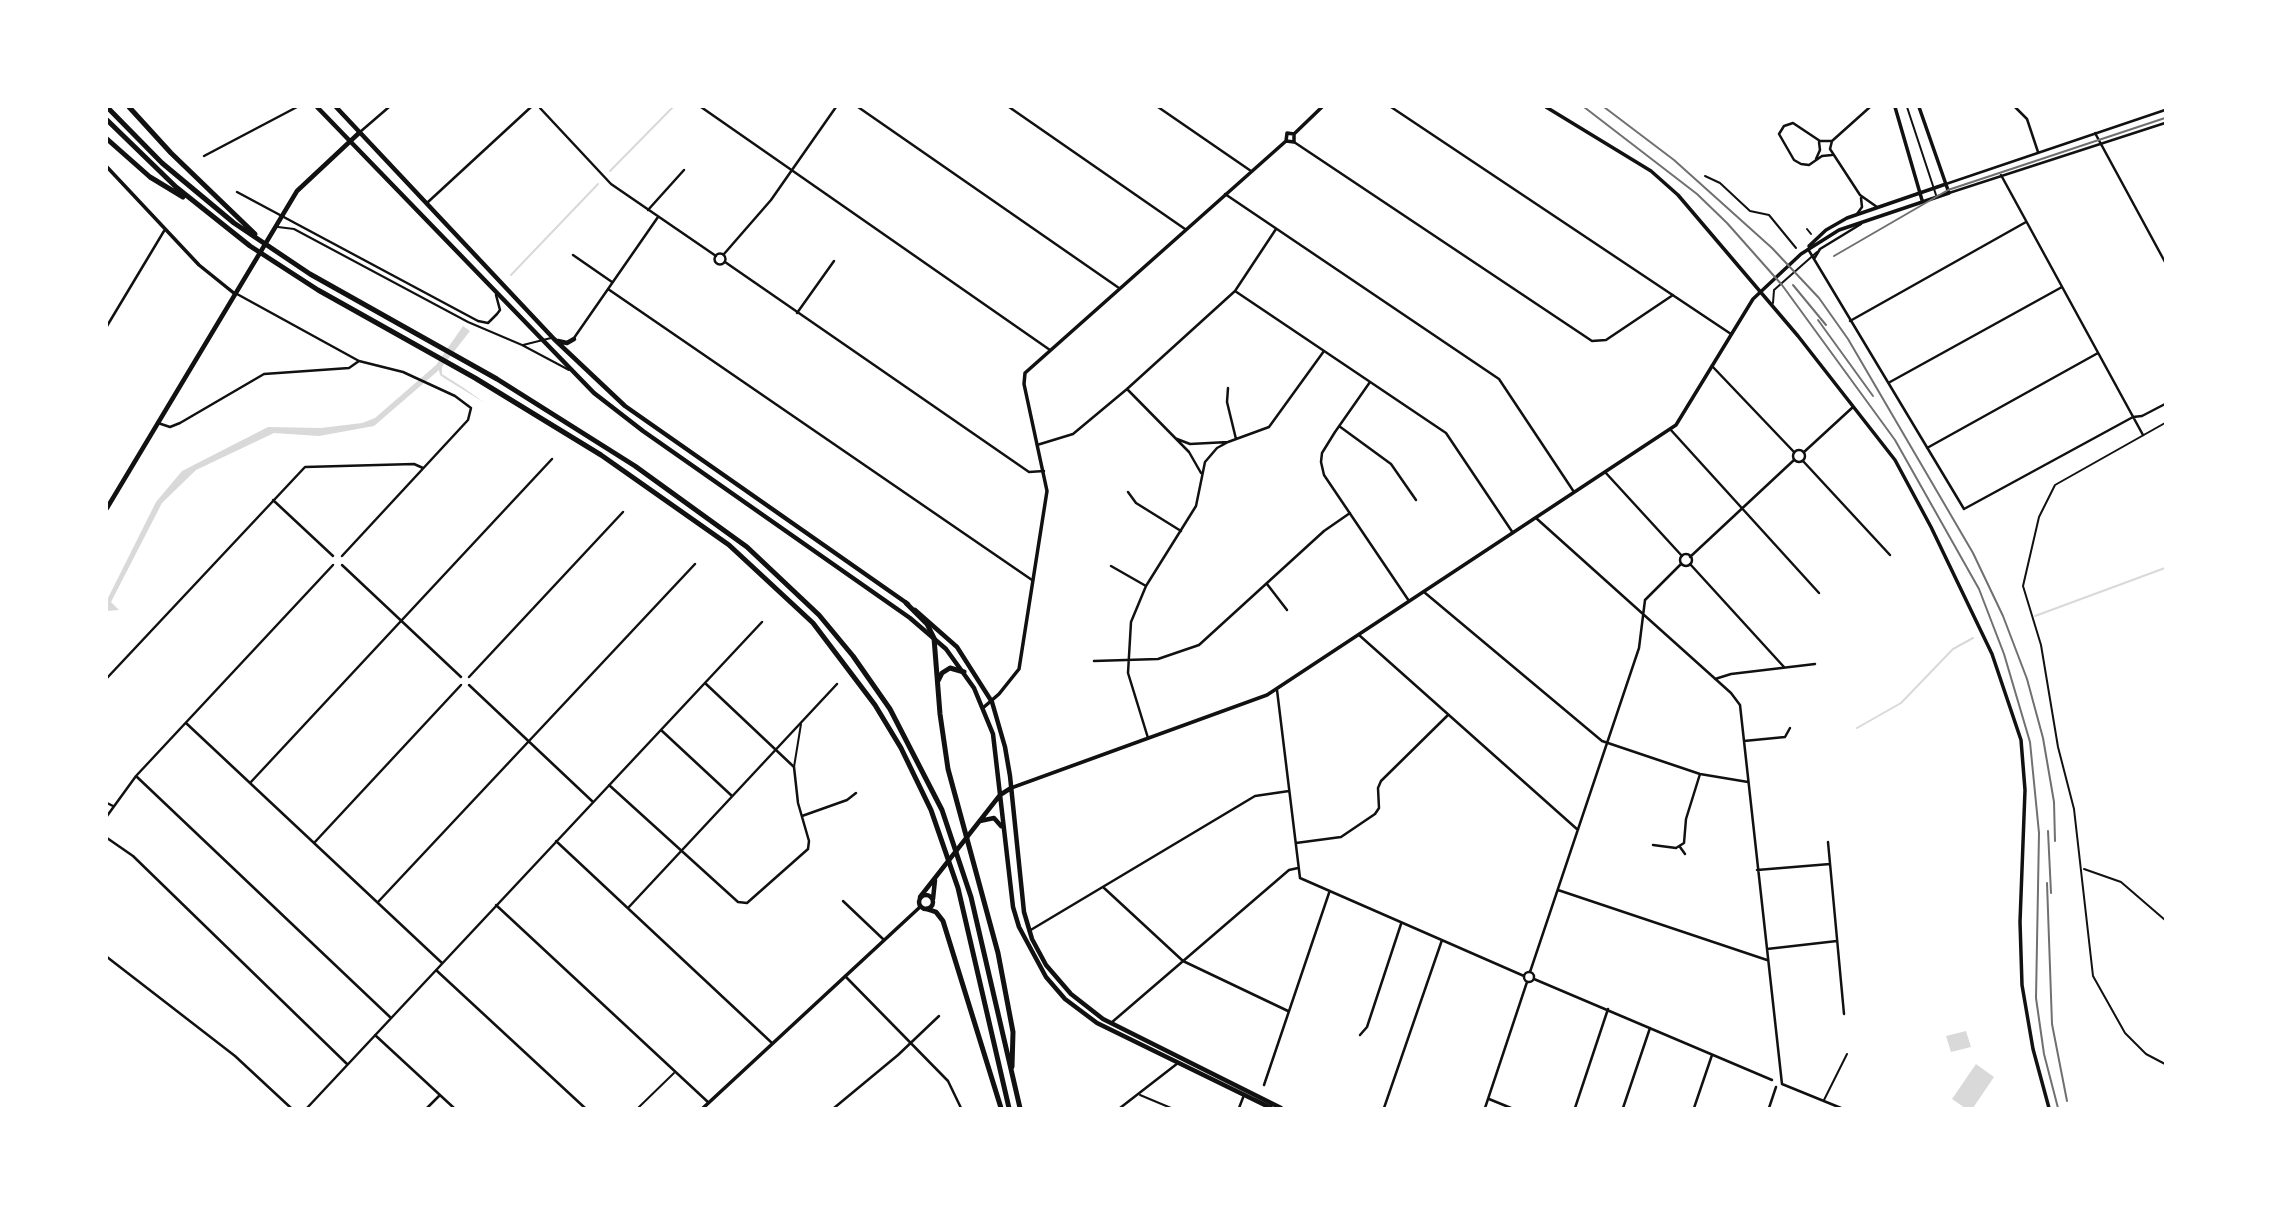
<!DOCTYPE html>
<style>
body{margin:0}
#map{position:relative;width:2272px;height:1215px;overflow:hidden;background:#fff;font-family:Manrope,sans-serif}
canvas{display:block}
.frame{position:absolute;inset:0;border:108px solid #fff;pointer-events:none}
</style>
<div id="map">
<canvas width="2272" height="1215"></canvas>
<div class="frame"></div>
</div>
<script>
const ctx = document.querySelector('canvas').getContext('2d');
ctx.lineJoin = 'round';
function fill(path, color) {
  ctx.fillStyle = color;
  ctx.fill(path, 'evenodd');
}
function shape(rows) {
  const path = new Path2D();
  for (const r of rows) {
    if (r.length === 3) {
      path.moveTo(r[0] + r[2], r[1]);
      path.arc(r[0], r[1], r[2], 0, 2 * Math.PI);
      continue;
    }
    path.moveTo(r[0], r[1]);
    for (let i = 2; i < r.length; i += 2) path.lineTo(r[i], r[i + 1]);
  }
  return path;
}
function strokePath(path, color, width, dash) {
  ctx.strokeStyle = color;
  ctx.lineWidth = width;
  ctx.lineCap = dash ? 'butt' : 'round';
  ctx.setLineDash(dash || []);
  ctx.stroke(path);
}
const water = shape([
 [463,326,470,331,442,367,442,374,464,388,485,403,444,378,440,375,439,370,374,426,319,436,274,433,196,470,162,503,111,602,119,610,107,611,107,600,156,502,182,471,268,427,321,428,362,423,375,418,436,365],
 [1966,1031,1971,1047,1951,1052,1946,1036],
 [1976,1064,1994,1077,1973,1108,1965,1108,1952,1099]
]);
const stream = shape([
 [610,171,673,107],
 [511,275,598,184],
 [2035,616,2165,568],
 [1857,728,1901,703,1953,649,1973,638]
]);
const service = shape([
 [1907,107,1936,195],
 [278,227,294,229,468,322,522,345,569,370],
 [1773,303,1774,290,1817,252],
 [523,345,551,338],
 [2165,423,2055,485,2039,517,2023,586,2041,645,2058,747,2074,809,2093,976,2125,1033,2146,1054,2165,1064],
 [794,767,801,724],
 [2084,869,2121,882,2165,920],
 [1140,1095,1171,1108],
 [1824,1100,1847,1054],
 [638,1108,674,1073]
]);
const pedestrian = shape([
 [1705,176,1720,183,1750,211,1769,215,1796,248],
 [1807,229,1811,234]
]);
const minor = shape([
 [701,107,1050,350],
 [858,107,1119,288],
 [1009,107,1185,229],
 [1158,107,1251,171],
 [1391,107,1731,334],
 [1870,107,1832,141,1830,149,1860,195,1877,207],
 [2015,107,2027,119,2038,152],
 [540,108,611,184,716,256],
 [360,132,389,107],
 [2095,133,2165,262],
 [1294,142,1592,341,1606,340,1673,295],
 [1832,155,1822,156,1809,165,1801,164,1794,160,1779,134,1784,126,1793,123,1820,141,1832,141],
 [204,156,297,107],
 [1816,159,1820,150,1819,142],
 [2001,175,2143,435],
 [1946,184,2165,110],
 [237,192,478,321,488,323,497,314,500,310,496,295],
 [1949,193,2165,123],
 [1225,194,1499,379,1574,492],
 [428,202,531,107],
 [648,210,684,170],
 [1857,214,1862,207,1861,198],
 [1808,249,1964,509,2133,417,2142,416,2165,404],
 [720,259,5.5],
 [724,254,771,200,836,107],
 [573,255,612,282],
 [1814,259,1820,249,1861,224],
 [725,262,1029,472,1044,471],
 [608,289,1032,580],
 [1235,291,1446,433,1513,533],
 [237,294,359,361,403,372,455,396,471,408,468,420,342,556],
 [797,313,834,261],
 [1850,321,2026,222],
 [107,326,164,231],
 [574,338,658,217],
 [1712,366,1794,452],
 [1370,382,1335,432,1322,453,1321,462,1324,475,1409,601],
 [1890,382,2062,287],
 [1228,388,1227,402,1236,439],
 [1127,389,1189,452,1201,473],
 [158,423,170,427,180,423,264,374,349,368,359,361],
 [1339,426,1391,464,1416,500],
 [1670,429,1819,593],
 [1177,439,1190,444,1228,442,1269,427,1324,351],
 [1037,445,1073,434,1127,389,1235,291,1276,229],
 [1927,448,2098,353],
 [1799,456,6],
 [1804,452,1853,407],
 [1803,461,1890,555],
 [1605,472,1682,556],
 [1128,492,1136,503,1181,531],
 [273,500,333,556],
 [1536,518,1731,693,1740,705,1782,1084],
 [1686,560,6],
 [1690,557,1794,460],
 [1690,564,1784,667],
 [342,565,461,677],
 [1111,566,1146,586],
 [1267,584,1287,610],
 [1424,592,1602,741,1700,774,1748,782],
 [1359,635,1578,830],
 [1094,661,1158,659,1199,645,1324,531,1350,513],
 [469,677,623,512],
 [107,678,305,467,414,464,423,468],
 [1715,679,1731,674,1815,664],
 [469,685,592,801],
 [1277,690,1300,878,1524,976],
 [186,723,442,963],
 [661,730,732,796],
 [1148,738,1128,673,1131,622,1146,586,1196,506,1205,462,1217,448,1228,442],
 [1744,741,1785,737,1790,728],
 [136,776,391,1018],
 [250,783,552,459],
 [609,785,738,902,747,903,808,849,809,841,798,803,794,767,705,683],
 [107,803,113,806],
 [107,816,136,776,333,565],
 [802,816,847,800,856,793],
 [107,838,133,856,347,1064],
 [556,841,772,1043],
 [1828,842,1844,1014],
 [314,843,461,685],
 [1296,843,1341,837,1375,814,1379,808,1378,788,1381,781,1448,715],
 [1653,845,1676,848,1684,843,1686,819,1700,774],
 [1680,847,1685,854],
 [1757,870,1830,864],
 [1103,887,1183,961,1288,1011],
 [1558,890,1767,960],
 [843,901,883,939],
 [378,902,695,564],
 [496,905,709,1103],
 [628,908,837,684],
 [1029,931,1255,796,1289,791],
 [1767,949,1837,941],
 [107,957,235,1056,291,1108],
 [436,970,585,1108],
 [1529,977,5],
 [1530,972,1639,648,1645,600,1681,564],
 [845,976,948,1081,961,1108],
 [1534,979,1772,1080],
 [1111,1023,1289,870,1298,868],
 [375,1035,454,1108],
 [1360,1035,1367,1027,1401,924],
 [1782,1084,1841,1108],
 [1264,1085,1329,893],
 [1489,1099,1511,1108],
 [307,1108,762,622],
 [427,1108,440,1095],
 [834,1108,898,1055,939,1016],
 [1120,1108,1178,1063],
 [1239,1108,1244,1095],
 [1384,1108,1442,940],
 [1485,1108,1527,982],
 [1575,1108,1608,1009],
 [1623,1108,1650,1028],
 [1694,1108,1712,1055],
 [1769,1108,1776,1087]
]);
const tertiary = shape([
 [1546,107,1651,171,1678,195,1798,336,1895,460,1931,527,1992,654,2021,740,2025,790,2020,922,2022,985,2033,1049,2049,1108],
 [1895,107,1922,200],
 [1294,134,1322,107],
 [1286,141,1294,142,1294,134],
 [1286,141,1287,133,1294,134],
 [107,167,199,265,235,294],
 [1809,246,1826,230,1847,218,1946,184],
 [984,707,999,694,1019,669,1047,491,1024,384,1025,373,1286,141],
 [1011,788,1267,695,1676,425,1753,299,1801,254,1839,230,1949,193,1919,107],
 [703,1108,920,907]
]);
const secondary = shape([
 [107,508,297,191,359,133]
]);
const trunk = shape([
 [317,107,594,393,643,431,910,618,946,649,974,688,993,734,1013,907,1019,927,1046,977,1065,999,1097,1023,1271,1108],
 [336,107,554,339,625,406,908,604],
 [558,341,567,343,574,339],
 [915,610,957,647,992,702,1005,747,1010,776,1024,912,1032,939,1046,965,1071,994,1103,1019,1281,1108],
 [980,821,994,818,1001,826],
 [926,902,7],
 [920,897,1000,795,1011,788],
 [933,899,935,880]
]);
const motorway = shape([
 [107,107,162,163,234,223,310,274,497,379,635,466,747,547,819,615,853,656,890,709,942,810,971,897,1020,1108],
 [129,107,171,153,255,234],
 [107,120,176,187,250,246,318,290,475,378,601,455,729,545,813,623,875,705,901,748,931,810,958,888,1009,1108],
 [107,139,150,177,183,197],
 [906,603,927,624,934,638,940,714,948,769,998,953,1013,1032,1012,1067],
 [938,681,942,673,950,668,964,672],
 [927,909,936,912,943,921,1001,1108]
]);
const tram = shape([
 [1834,256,1948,190,2165,118]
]);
const rail = shape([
 [1584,107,1697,194,1727,223,1782,285,1895,440,1979,589,2004,654,2030,742,2039,833,2036,998,2044,1054,2058,1108],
 [1604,107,1674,160,1772,248,1819,298,1848,339,1973,553,2003,616,2027,679,2043,738,2054,802,2055,841],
 [1793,285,1826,325],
 [1818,320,1873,396],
 [2048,831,2051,893],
 [2047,883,2052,1024,2067,1101]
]);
fill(water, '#d9d9d9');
strokePath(stream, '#d9d9d9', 2);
strokePath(service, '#111', 2);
strokePath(pedestrian, '#111', 2);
strokePath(minor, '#111', 2.5);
strokePath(tertiary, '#111', 3.5);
strokePath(secondary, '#111', 4.5);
strokePath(trunk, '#111', 4.5);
strokePath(motorway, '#111', 5);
strokePath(tram, '#707070', 2);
strokePath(rail, '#707070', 2);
</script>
